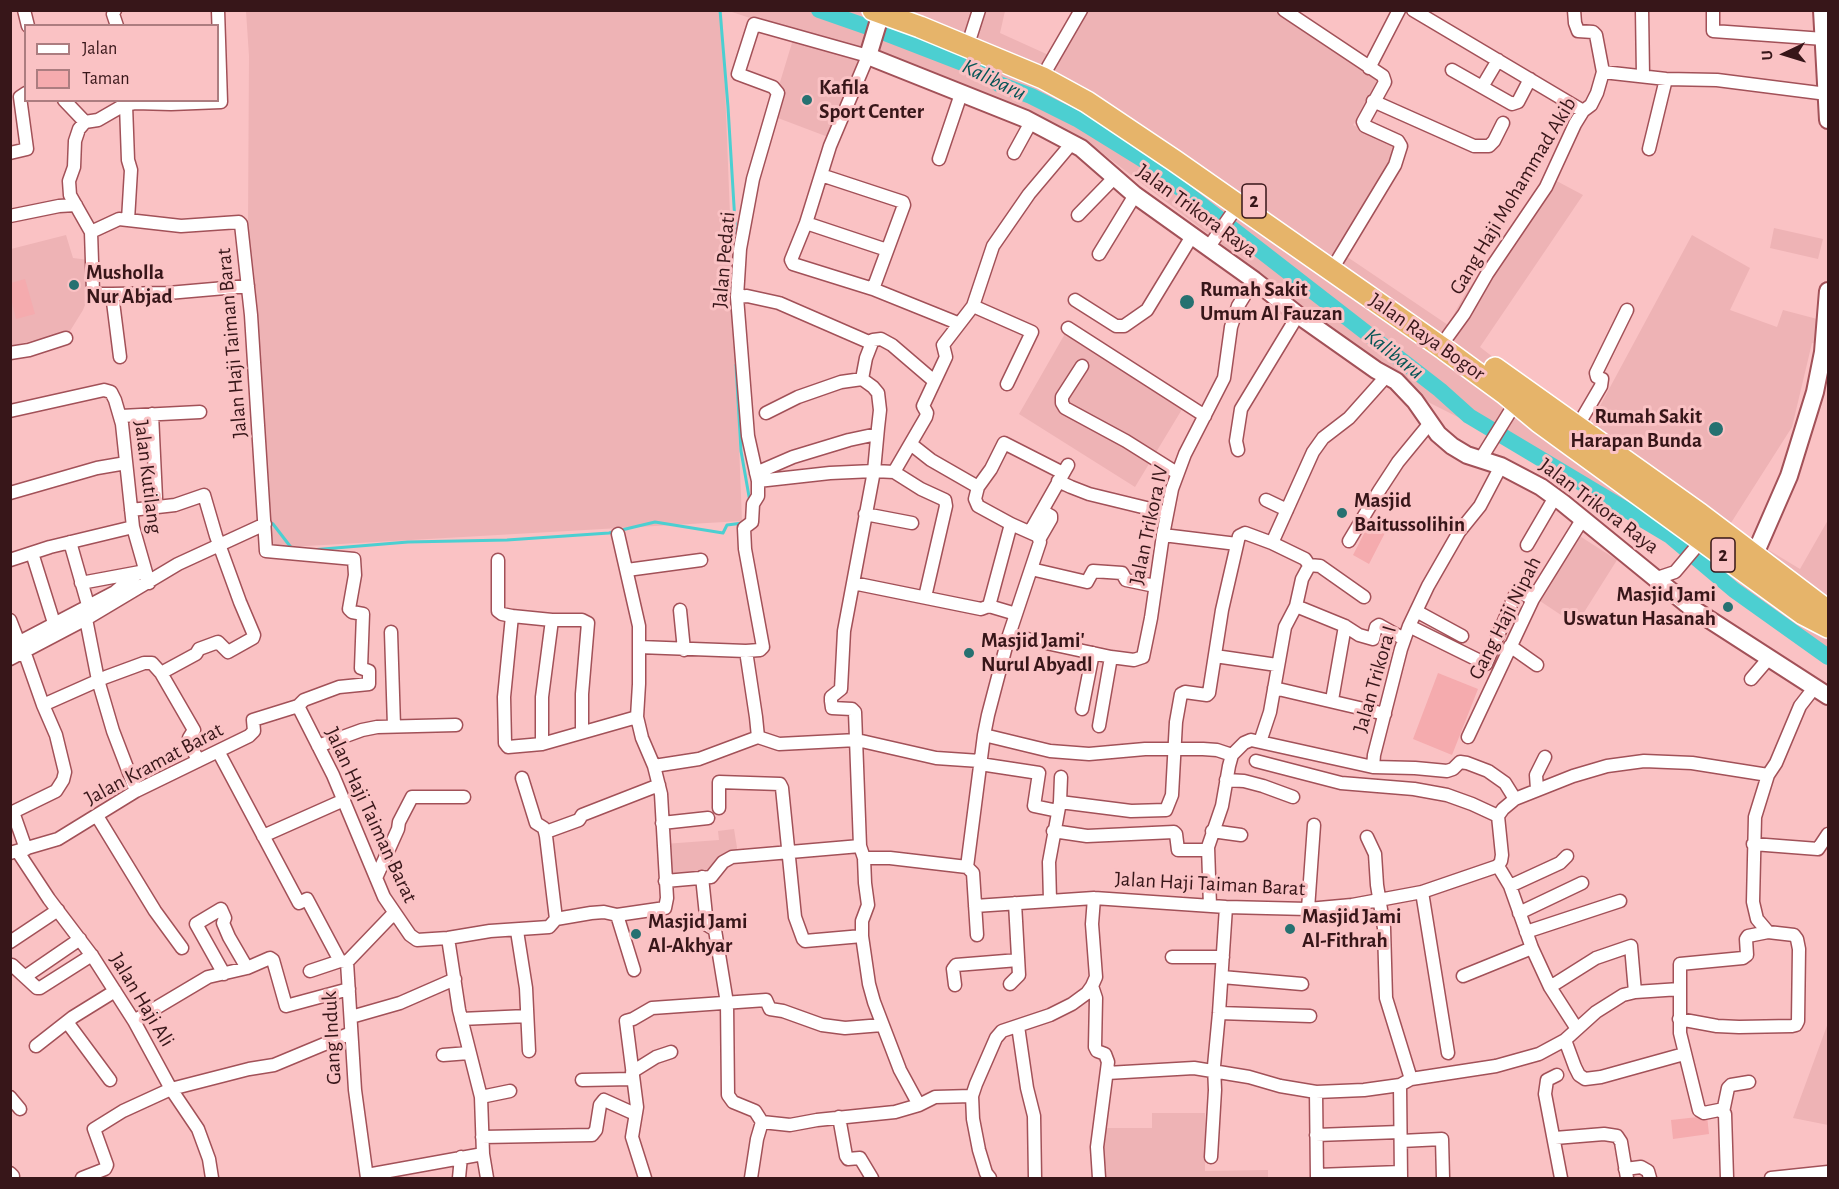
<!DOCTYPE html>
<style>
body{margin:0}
#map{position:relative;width:1839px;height:1189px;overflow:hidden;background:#fac2c4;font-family:"Alegreya Sans",sans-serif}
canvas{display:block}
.frame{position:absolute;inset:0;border:12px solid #371619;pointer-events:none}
.legend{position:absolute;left:24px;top:24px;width:195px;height:78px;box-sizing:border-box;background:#fac2c4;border:2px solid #ac7d80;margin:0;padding:8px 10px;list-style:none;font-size:18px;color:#371619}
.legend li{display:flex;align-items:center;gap:12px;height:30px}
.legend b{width:30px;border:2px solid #ac7d80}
.north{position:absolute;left:1755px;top:24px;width:60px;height:60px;-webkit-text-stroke:4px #fac2c4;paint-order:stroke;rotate:266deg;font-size:16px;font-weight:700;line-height:24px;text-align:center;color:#371619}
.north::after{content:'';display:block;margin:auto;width:21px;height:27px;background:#371619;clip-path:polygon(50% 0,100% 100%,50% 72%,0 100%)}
</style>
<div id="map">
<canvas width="1839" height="1189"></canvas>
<div class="frame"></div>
<ul class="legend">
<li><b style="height:8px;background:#fff"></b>Jalan</li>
<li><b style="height:16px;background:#f5abae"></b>Taman</li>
</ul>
<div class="north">U</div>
</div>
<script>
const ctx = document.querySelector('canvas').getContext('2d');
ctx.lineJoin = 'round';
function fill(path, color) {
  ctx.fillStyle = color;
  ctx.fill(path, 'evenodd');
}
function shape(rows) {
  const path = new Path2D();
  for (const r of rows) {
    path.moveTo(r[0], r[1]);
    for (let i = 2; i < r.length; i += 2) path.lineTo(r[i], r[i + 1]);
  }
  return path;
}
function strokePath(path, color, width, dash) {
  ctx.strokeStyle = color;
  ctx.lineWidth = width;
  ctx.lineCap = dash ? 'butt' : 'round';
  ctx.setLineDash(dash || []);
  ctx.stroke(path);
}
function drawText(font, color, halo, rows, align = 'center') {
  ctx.font = font + ' "Alegreya Sans",sans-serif';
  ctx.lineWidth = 6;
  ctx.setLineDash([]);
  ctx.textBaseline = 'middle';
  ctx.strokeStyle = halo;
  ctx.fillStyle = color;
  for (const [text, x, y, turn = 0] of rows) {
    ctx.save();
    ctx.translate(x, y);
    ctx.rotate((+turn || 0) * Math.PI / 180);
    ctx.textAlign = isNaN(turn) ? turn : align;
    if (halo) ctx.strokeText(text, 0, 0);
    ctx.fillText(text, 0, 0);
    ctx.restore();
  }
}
const built = shape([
 [246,11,722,11,742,521,271,548,248,224,249,56],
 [729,11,1005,11,1000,33,1053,57,1079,11,1291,11,1385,75,1353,125,1400,145,1340,252,1448,325,1466,292,1551,178,1583,195,1480,347,1587,430,1692,235,1750,268,1730,310,1777,327,1783,310,1821,320,1818,344,1812,343,1792,427,1729,526,1800,569,1828,520,1828,659,1691,543,1547,462,1430,403,1089,143,975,92,871,55,836,140,770,115,795,33],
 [1774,228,1823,239,1818,259,1770,248],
 [66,235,73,258,89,260,87,300,83,310,70,331,11,346,11,249],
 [1066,332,1184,406,1135,487,1019,414],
 [1575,533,1617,560,1576,625,1534,597],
 [734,829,738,854,711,875,667,879,664,844,719,840,718,831],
 [1828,1023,1828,1125,1793,1118],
 [1152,1113,1205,1113,1205,1171,1268,1170,1268,1178,1101,1178,1101,1128,1152,1128]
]);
const green = shape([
 [25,279,35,314,16,319,11,298,11,283],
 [1371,520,1387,529,1369,564,1353,555],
 [1438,673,1478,689,1452,755,1413,739],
 [1707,1116,1709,1134,1673,1139,1671,1120]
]);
const stream = shape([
 [720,10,728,107,736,239],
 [736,365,741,451,750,502],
 [268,522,273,524,293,550],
 [311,550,408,542,507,540,609,533,655,522,723,533,727,525,743,523]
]);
const river = shape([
 [819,10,885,33,973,67,999,84,1031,96,1077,119,1145,161,1440,390,1469,416,1670,536,1734,590,1828,657]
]);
const street = shape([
 [24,10,28,26],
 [115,10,113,14,117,26],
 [1284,10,1383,76,1385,82,1363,122,1365,126,1398,141,1401,146,1395,165,1337,261],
 [1413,10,1583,111],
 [1642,10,1643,76],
 [1713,10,1713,31,1824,39],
 [971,35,979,10],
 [1048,67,1081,10],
 [1369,68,1399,10],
 [1452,70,1512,104,1518,102,1530,79],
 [1603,72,1666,79,1717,80,1827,94],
 [1482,87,1498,60],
 [64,100,85,122,79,129,75,141,74,167,69,181,70,195,91,232,93,292,96,294,112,294,168,293,248,286],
 [1373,101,1474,146,1489,146,1494,141,1503,123],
 [126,105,128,160,131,170,128,220],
 [85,122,98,120,124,105,135,103,171,104,221,102,218,10],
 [1649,149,1666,79],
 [10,153,27,149,20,97,26,93],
 [1014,153,1031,122],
 [939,159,961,94],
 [821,175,903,202,904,205,873,289,955,322],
 [1078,215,1114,178],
 [10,216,59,206,76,205],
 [806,223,887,250],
 [1208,248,1238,205],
 [1099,254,1135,195],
 [112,294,120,357],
 [737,297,747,296,779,303,871,343],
 [1075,300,1116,326,1124,326,1147,310,1192,236],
 [973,306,1032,332,1007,384],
 [1068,328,1205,416],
 [1448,336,1464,314,1487,274,1546,187,1575,124,1583,111,1591,105,1597,93,1603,72,1596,35,1593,32,1578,31,1575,23,1574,10],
 [10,353,29,350,66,338],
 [1082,366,1062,397,1062,403,1065,408,1126,441,1177,473],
 [10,411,104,390,111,392,115,400,122,424,133,527,149,583],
 [766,413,798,397,841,382,862,379],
 [152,414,156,498],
 [121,416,200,412],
 [1577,427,1601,386,1602,379,1597,377,1596,373,1627,310],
 [912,445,931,460,978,487],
 [1238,450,1236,441,1241,409,1298,315],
 [1480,460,1516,402],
 [894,472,926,417,927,413,923,406,946,357,943,345,973,306,993,246,1029,194,1072,143],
 [756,473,793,457,849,440,877,434],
 [758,481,830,473,874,471,894,472,921,489,945,500,946,506,925,597],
 [1058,481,1071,487,1089,494,1167,513],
 [10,493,97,468,126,463],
 [1266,500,1287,510],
 [131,510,175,505,204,495,216,536,240,602,254,635,253,638,228,652,218,642,199,649,196,654,161,673],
 [865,514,912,523],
 [1030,532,1068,465],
 [1163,535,1237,544],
 [1040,538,1051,519,1051,516,1042,511],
 [1349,541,1379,491,1398,462,1430,423],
 [70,542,88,605],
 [1272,543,1313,452,1323,438,1349,418,1382,381,1385,374],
 [1527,545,1555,497],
 [32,553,54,623],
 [10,560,50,547,133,527],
 [498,560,498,611,502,614,512,616],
 [1309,565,1320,566,1364,597],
 [1031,569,1087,582,1093,571,1122,573,1126,580,1155,586],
 [627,570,701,560],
 [1657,578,1675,572,1702,540],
 [81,583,140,572],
 [853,583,874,471,878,428,880,410,878,393,873,387,862,379,866,358,873,340,881,339,892,345,934,381],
 [989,606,1011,524],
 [1296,606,1345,626,1359,635,1373,639,1376,627,1379,625,1404,639],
 [680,610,684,650],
 [1416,611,1462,636],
 [86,619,98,680,113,731,136,791],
 [10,620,19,643],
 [1409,626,1486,664,1515,595,1521,593,1533,599],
 [391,632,394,726],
 [1009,635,1111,657,1134,660,1143,657,1151,618,1163,535,1172,489,1185,454,1224,378,1231,327,1238,306,1254,280],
 [1510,646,1537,665],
 [10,647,115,592,138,573],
 [639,647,746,651,760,650,763,647,745,549,744,528,752,522,753,504,758,496,758,481,748,436,737,297,740,249,753,179,778,93,773,87,738,74,754,24,868,56,830,146,806,223,791,260,793,264,873,289],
 [24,651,43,705,56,735,65,772,63,780,56,791,13,812,26,849],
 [746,651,756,717,758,737],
 [1215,656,1277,665],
 [10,659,86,619,178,564,265,524],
 [1751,679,1769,658],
 [1274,688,1385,714],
 [1332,700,1345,626],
 [43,705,106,677,144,663,152,663,161,673,194,730,189,738,189,741,198,761],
 [298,706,333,775,384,897,410,935,417,940,448,938,490,931,549,927,556,919,591,913,604,912,617,915,665,908,667,898,661,794,654,766,642,738,637,717,639,684,639,626,618,534],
 [1082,709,1093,653],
 [1099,726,1111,657],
 [582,732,582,694,588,623,582,620,552,620,512,616,504,697,505,743,508,747,542,744,637,717],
 [984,735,1050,751,1089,754,1145,749,1203,749,1217,750,1232,755],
 [1468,737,1533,599,1582,520],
 [1260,742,1373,767,1415,768,1447,771,1453,769,1460,762,1467,763,1488,771,1505,783,1515,799],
 [542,744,542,697,552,620],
 [318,746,362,730,377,727,456,725],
 [218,751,299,903,307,899,340,961,347,962],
 [1256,761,1341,783,1414,789,1447,795,1472,804,1498,816],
 [980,764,1039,773,1034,806,1058,811],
 [654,766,699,759,758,737,779,744,857,740,936,758,980,761],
 [1373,767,1374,755,1401,649,1409,626,1428,586,1459,532,1480,506,1501,466],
 [522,778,536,823,544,828,546,836,556,919],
 [1226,780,1244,781,1263,786,1293,797],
 [1537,789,1536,775,1545,757],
 [1060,802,1131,811,1166,810,1172,795,1176,722,1181,694,1185,692,1207,695,1209,693,1222,610,1239,536,1245,533,1272,543,1305,559,1309,565,1308,568,1302,579,1296,606,1285,627,1270,712,1260,742,1251,740,1244,743,1232,755,1229,766,1222,806,1208,847,1210,906],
 [719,808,719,782,780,784,782,788,795,917,803,939,805,941,862,936],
 [97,816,155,911,182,948],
 [662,823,708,818],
 [1053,831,1087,836,1174,832,1176,834,1178,850,1208,850],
 [1212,831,1241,835],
 [546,832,579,820,582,815,659,785],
 [263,836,344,800],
 [1367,837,1375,854,1377,885,1384,928,1386,998,1411,1079],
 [1753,844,1818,849,1828,834],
 [860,846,855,712,852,709,832,708,831,701,831,697,841,689,844,631,853,583,981,609,989,606,1016,614],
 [18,852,49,899,93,957,134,1021,171,1089,198,1129,209,1159,212,1178],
 [10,853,58,839,136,791,249,736,254,731,253,720,298,706,304,700,339,687,369,684,369,671,361,668,363,614,352,612,349,609,355,575,354,559,266,551,251,315,241,224,239,222,181,226,119,219,91,232],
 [864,858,890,858,967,867,973,873,977,935],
 [1498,866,1510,886,1532,948,1550,987,1577,1029],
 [967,867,984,735,988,715,1009,635,1040,542,1038,536,1011,524,978,506,975,499,978,487,991,469,1004,443,1063,473],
 [702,877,707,925,715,930,727,1003,728,1095,733,1102,755,1111,762,1122,790,1125,817,1120,895,1112,919,1105,935,1097,972,1096],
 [376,878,398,829,399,822,412,797,464,797],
 [665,881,711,877,723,862,732,857,860,846,864,858,865,883,868,905,862,921,862,936,869,984,874,1002,900,1070,919,1105],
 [1510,886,1560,863,1567,856],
 [1422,892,1448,1053],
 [1050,900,1049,862,1060,802,1061,777],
 [975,906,1094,898,1226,907,1308,909,1352,905,1422,892,1498,866,1501,861,1502,855,1498,816,1503,809,1515,799,1573,776,1607,766,1644,761,1692,763,1768,775,1776,763,1800,706,1814,688],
 [1308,909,1314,825],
 [1519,913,1582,883],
 [617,915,634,970],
 [517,931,526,988,529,1051],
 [1526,932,1620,901],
 [448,938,459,1010,481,1097,483,1154,487,1178],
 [10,942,58,910],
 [1172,957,1223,957],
 [12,965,37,988,40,988,92,955],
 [310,971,340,961],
 [224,974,196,924,221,909,225,918,223,923,229,937,247,968],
 [26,976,80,939],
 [1463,976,1532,948],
 [1222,977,1302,984],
 [1010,984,1019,975,1015,903],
 [955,985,953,969,956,965,1018,960],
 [1092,986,1096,998,1095,1047,1097,1051,1105,1054,1108,1062,1097,1147,1099,1178],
 [1550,987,1596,958,1631,946,1635,992],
 [1680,989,1680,964,1743,958,1747,955,1746,939,1748,936,1768,932],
 [1219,1013,1310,1016],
 [351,1017,400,1003,455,979],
 [461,1019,527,1016],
 [1679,1019,1717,1026,1739,1027,1792,1026,1796,1025,1798,1021,1799,949,1797,939,1794,935,1768,932,1757,919,1753,902,1755,817,1768,775],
 [134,1021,208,977,247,968,270,958,273,960,286,1006,349,989],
 [67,1022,110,1080],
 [1018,1026,1027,1088,1034,1116,1035,1178],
 [1565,1040,1575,1067,1579,1075,1585,1079,1601,1077,1684,1054],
 [36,1046,73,1017,115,991],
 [443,1055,469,1053],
 [632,1072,656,1057,671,1052],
 [1107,1073,1194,1068,1249,1077,1280,1086,1316,1092,1364,1090,1400,1085,1411,1079,1496,1066,1539,1054,1565,1040,1596,1012,1623,995,1635,992,1680,989,1680,1033,1699,1110,1704,1113,1719,1110,1725,1114,1727,1178],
 [1557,1075,1547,1080,1545,1094,1561,1178],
 [582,1080,632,1079],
 [1400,1085,1401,1178],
 [1316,1092,1317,1178],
 [10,1097,20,1109],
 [481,1097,510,1091],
 [1723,1112,1728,1088,1731,1085,1749,1082],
 [839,1117,846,1156,848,1159,860,1158,872,1178],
 [1316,1135,1400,1132],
 [482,1137,592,1135,596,1130,600,1105,604,1100,635,1114],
 [1555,1138,1604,1134,1617,1136,1621,1142,1627,1178],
 [1401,1141,1442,1139,1443,1178],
 [1211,1157,1215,1090,1214,1066,1219,1013,1226,907],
 [1625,1169,1641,1167,1648,1171,1650,1178],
 [10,1173,13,1176],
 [367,1175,483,1154],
 [1317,1175,1401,1172],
 [82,1178,105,1169,107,1165,94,1129,123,1111,171,1089,249,1069,274,1065,351,1033],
 [367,1178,355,1090,347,962,394,913],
 [459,1178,461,1157],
 [645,1178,632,1137,637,1107,626,1021,633,1019,652,1008,766,1000,770,1009,783,1011,822,1025,845,1028,882,1025],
 [751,1178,757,1139,762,1122],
 [990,1178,986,1173,979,1150,973,1119,972,1096,976,1084,996,1038,1002,1031,1050,1015,1072,1004,1087,993,1092,986,1096,977,1092,924,1094,898],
 [1771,1178,1828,1172]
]);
const secondary = shape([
 [882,10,868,56,1026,119,1081,148,1135,195,1254,280,1298,315,1376,370,1396,381,1415,401,1438,434,1452,446,1467,455,1501,466,1541,487,1563,503,1693,609,1828,696],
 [1822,10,1828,120],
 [1755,554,1789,476,1815,392,1823,352,1828,291]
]);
const highway = shape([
 [873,10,920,27,1043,78,1087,102,1175,161,1444,349,1504,393,1539,422,1803,614,1828,627],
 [1495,368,1700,514,1828,611]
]);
const markers = [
 [807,100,6,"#267171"],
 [74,285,6,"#267171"],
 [1187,302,8,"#267171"],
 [1716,429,8,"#267171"],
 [1342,513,6,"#267171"],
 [1728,607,6,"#267171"],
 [969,653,6,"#267171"],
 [1290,929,6,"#267171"],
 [636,934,6,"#267171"]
];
const shields = [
 [1254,201,24],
 [1723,555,24]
];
const shieldNames = [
 ["2",1254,201],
 ["2",1723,555]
];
const poiNames = [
 ["Kafila",819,88],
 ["Sport Center",819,112],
 ["Musholla",86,273],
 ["Nur Abjad",86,297],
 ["Rumah Sakit",1200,290],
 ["Umum Al Fauzan",1200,314],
 ["Rumah Sakit",1702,417,"right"],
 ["Harapan Bunda",1702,441,"right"],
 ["Masjid",1354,501],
 ["Baitussolihin",1354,525],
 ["Masjid Jami",1716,595,"right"],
 ["Uswatun Hasanah",1716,619,"right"],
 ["Masjid Jami'",981,641],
 ["Nurul Abyadl",981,665],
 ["Masjid Jami",1302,917],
 ["Al-Fithrah",1302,941],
 ["Masjid Jami",648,922],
 ["Al-Akhyar",648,946]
];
const streetNames = [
 ["Gang Haji Mohammad Akib",1513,196,-59],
 ["Jalan Trikora Raya",1197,211,36],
 ["Jalan Pedati",724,260,-85],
 ["Jalan Raya Bogor",1427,337,35],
 ["Jalan Haji Taiman Barat",232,343,-95],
 ["Jalan Kutilang",148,477,83],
 ["Jalan Trikora Raya",1599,506,37],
 ["Jalan Trikora IV",1149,525,-78],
 ["Gang Haji Nipah",1505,618,-63],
 ["Jalan Trikora I",1375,679,-74],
 ["Jalan Kramat Barat",154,764,-28],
 ["Jalan Haji Taiman Barat",371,815,65],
 ["Jalan Haji Taiman Barat",1210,884,3],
 ["Jalan Haji Ali",142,1000,59],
 ["Gang Induk",332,1038,-93]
];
const waterNames = [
 ["Kalibaru",994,80,26],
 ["Kalibaru",1394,354,38]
];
fill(built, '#eeb3b5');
fill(green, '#f5abae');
strokePath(stream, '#4ccfd1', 3);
strokePath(river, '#4ccfd1', 16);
strokePath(street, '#a25158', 15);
strokePath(secondary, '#a25158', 20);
strokePath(highway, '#fff', 24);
strokePath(street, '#fff', 12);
strokePath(secondary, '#fff', 16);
strokePath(highway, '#e6b46a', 21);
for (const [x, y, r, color] of markers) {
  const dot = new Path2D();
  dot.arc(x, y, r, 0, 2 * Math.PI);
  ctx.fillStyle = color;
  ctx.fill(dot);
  strokePath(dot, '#fac2c4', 2);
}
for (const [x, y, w] of shields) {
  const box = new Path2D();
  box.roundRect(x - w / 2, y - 17, w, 34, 4.5);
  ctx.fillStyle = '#fac2c4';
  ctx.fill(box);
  strokePath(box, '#371619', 1.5);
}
drawText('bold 20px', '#371619', null, shieldNames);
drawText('bold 21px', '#371619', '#fac2c4', poiNames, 'left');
drawText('21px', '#371619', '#fac2c4', streetNames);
drawText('italic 22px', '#065657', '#fac2c4', waterNames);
</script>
